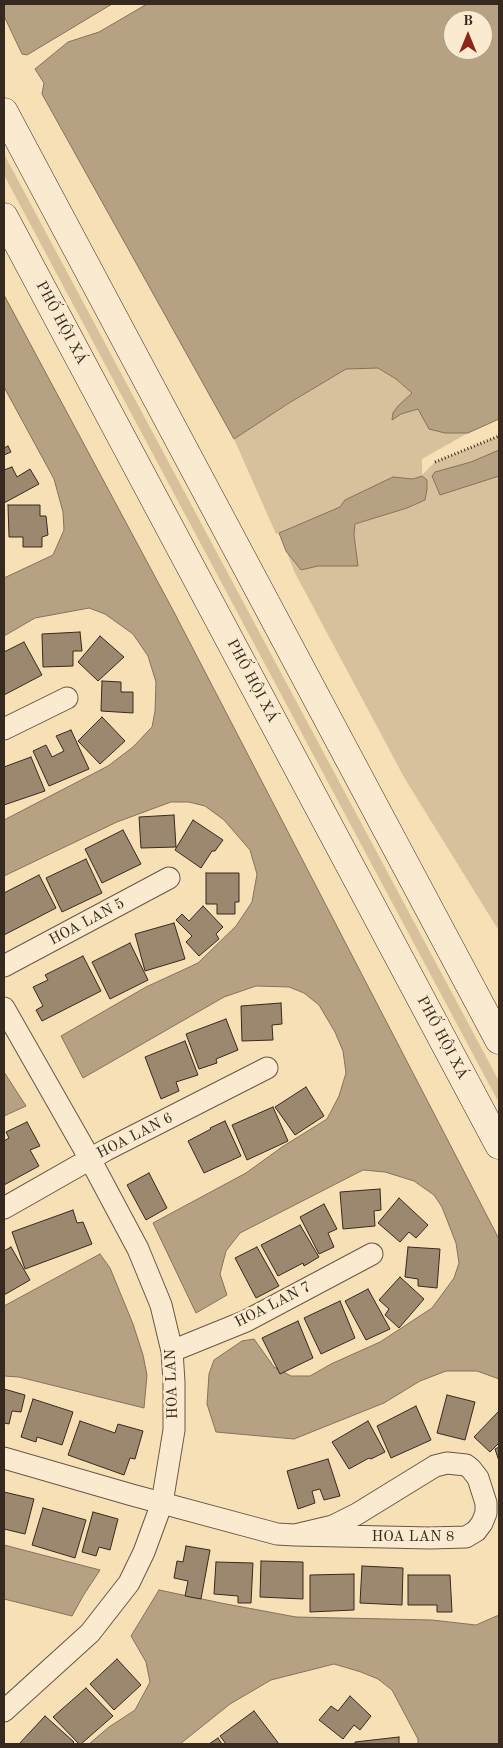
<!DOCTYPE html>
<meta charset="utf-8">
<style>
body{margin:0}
#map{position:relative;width:503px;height:1748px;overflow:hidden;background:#f8e0b6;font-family:"Old Standard TT",serif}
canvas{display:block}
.frame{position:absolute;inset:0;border:5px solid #36291f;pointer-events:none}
.north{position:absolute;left:443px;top:10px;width:50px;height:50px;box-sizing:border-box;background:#faebd0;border:1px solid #ac9d89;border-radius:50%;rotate:0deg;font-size:14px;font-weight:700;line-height:20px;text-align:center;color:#36291f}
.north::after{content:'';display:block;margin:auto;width:18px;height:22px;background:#8f2418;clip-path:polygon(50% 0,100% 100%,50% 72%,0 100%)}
</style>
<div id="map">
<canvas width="503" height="1748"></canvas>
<div class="frame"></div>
<div class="north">B</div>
</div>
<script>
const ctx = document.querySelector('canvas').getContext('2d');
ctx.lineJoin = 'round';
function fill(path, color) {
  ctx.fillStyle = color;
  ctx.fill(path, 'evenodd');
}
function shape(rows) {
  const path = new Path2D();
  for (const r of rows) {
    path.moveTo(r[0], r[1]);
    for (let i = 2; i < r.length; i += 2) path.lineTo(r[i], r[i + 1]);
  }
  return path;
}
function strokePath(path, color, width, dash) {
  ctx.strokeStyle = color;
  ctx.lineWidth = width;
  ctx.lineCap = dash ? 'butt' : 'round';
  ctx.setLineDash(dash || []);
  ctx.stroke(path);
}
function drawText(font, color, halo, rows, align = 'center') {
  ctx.font = font + ' "Old Standard TT",serif';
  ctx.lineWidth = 5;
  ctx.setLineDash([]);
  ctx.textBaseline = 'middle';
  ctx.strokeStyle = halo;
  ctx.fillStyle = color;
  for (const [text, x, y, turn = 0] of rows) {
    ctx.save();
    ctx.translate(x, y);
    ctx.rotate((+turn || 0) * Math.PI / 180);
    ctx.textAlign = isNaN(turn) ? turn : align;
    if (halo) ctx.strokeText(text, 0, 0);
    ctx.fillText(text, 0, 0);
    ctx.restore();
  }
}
const green = shape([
 [4,154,499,1081,499,1103,4,175],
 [378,368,396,379,412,393,398,406,401,414,418,409,445,433,468,433,422,459,422,475,435,462,499,436,499,931,405,779,295,573,286,551,301,570,318,566,358,566,354,535,355,524,407,508,425,500,422,476,413,479,392,477,341,507,276,534,234,439,289,403,346,369]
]);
const water = shape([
 [4,4,112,4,27,55,22,54,4,16,4,4],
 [147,4,499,4,499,419,468,433,445,433,429,429,418,409,401,414,392,420,393,413,398,406,412,393,396,379,378,368,346,369,289,403,234,439,42,94,44,83,35,69,68,42,99,32,147,4],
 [453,20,483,20,483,50,453,50,453,20],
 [4,295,175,614,499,1239,499,1379,477,1371,446,1371,420,1381,384,1403,294,1439,216,1432,207,1404,209,1374,214,1360,242,1341,254,1339,274,1367,291,1376,310,1376,331,1364,380,1342,432,1308,454,1278,459,1263,456,1243,442,1207,434,1195,414,1181,385,1172,363,1170,240,1233,226,1251,220,1274,227,1295,196,1313,153,1223,246,1173,282,1147,327,1119,339,1096,346,1073,343,1051,335,1032,319,1005,304,993,289,987,256,986,224,997,83,1078,61,1036,146,987,198,963,236,926,252,902,257,874,250,850,224,820,205,806,189,802,171,802,117,822,4,876,4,820,108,766,133,747,152,727,155,711,156,682,148,656,133,634,105,614,89,608,35,618,4,636,4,578,53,555,64,530,63,512,54,479,4,387,4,295],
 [499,450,499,476,440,495,432,476,435,472,471,462,499,450],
 [393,477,413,479,422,476,427,480,427,489,425,500,407,508,355,524,354,535,358,566,318,566,301,570,286,551,279,533,340,507,345,500,393,477],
 [4,1072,26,1106,4,1116,4,1072],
 [100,1254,110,1268,133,1324,143,1355,147,1375,144,1408,19,1377,4,1376,4,1306,100,1254],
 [4,1545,100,1570,83,1596,72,1616,4,1599,4,1545],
 [159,1590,221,1603,296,1617,432,1620,476,1625,499,1615,499,1744,418,1744,418,1739,392,1690,378,1679,361,1672,334,1664,271,1680,230,1704,180,1744,89,1744,109,1727,135,1710,150,1682,146,1662,131,1636,159,1590]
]);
const building = shape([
 [8,446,11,452,4,455,4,448,8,446],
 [12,467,17,477,30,469,39,484,4,503,4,470,12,467],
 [8,505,40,505,40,516,46,516,48,535,42,537,42,547,23,547,23,537,9,537,8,505],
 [80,632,82,651,73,651,73,666,43,667,42,634,80,632],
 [100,636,124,657,98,681,78,662,100,636],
 [24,642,42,675,4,695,4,652,24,642],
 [102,681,121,682,121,692,133,692,133,713,101,711,102,681],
 [102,717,125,741,100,764,78,741,102,717],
 [71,730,89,769,49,786,33,751,46,745,52,757,64,751,56,736,71,730],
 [31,757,45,791,4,805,4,767,31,757],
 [174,815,176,847,141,848,139,817,174,815],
 [193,820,223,840,215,851,212,851,201,868,175,850,193,820],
 [123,830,141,864,102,883,85,849,123,830],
 [86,859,102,893,62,912,46,878,86,859],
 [206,873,239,873,239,902,235,902,235,914,217,914,217,904,206,904,206,873],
 [39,875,56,908,4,935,4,893,39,875],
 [203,906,223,927,216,934,219,939,199,956,186,942,192,936,176,920,182,914,189,921,203,906],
 [174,923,185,959,145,971,135,934,174,923],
 [130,943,148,980,110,999,92,962,130,943],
 [83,956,101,991,42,1021,36,1010,43,1006,33,987,48,980,45,975,83,956],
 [281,1003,282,1024,272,1025,273,1040,242,1041,241,1006,281,1003],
 [226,1019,238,1050,216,1059,217,1063,199,1069,186,1034,226,1019],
 [185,1041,198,1075,176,1082,179,1091,161,1099,145,1057,185,1041],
 [306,1087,324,1116,295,1135,275,1107,306,1087],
 [273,1107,288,1141,247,1160,232,1125,273,1107],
 [225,1121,241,1156,204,1173,188,1141,211,1129,210,1128,225,1121],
 [27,1122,40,1146,30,1150,39,1166,4,1185,4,1141,9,1138,6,1132,27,1122],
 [149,1173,167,1208,146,1220,127,1185,149,1173],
 [380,1189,381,1210,374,1211,375,1226,343,1229,340,1192,380,1189],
 [399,1198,428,1225,416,1238,409,1232,400,1242,378,1223,399,1198],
 [324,1204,337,1229,328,1233,334,1247,319,1254,300,1217,324,1204],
 [73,1210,77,1223,83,1222,92,1244,25,1269,12,1232,73,1210],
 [300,1225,319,1257,304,1266,303,1263,278,1276,261,1245,300,1225],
 [11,1247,30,1280,4,1295,4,1251,11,1247],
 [257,1247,279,1286,256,1298,235,1258,257,1247],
 [408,1247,440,1249,437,1288,418,1286,418,1279,405,1277,408,1247],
 [400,1277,424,1299,399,1328,385,1315,389,1309,379,1300,400,1277],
 [368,1289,390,1329,366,1340,345,1301,368,1289],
 [340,1301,355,1338,321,1354,304,1318,340,1301],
 [298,1321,313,1358,280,1374,262,1338,298,1321],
 [4,1389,25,1395,21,1412,12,1411,9,1424,4,1423,4,1389],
 [447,1395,475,1402,465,1440,437,1433,447,1395],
 [33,1399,73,1412,62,1445,37,1437,36,1442,21,1437,33,1399],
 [416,1406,431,1440,391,1458,377,1426,416,1406],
 [499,1411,499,1443,490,1452,474,1437,499,1411],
 [80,1421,115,1433,118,1424,143,1431,135,1459,130,1458,124,1475,68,1455,80,1421],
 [368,1421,385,1452,371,1459,369,1458,349,1469,332,1442,368,1421],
 [499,1447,499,1461,495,1449,499,1447],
 [328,1459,340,1496,324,1500,320,1489,312,1491,315,1503,298,1509,287,1471,328,1459],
 [4,1492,34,1499,25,1534,4,1529,4,1492],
 [43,1508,86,1520,75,1558,32,1545,43,1508],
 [93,1512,118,1519,110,1550,99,1547,96,1556,82,1552,93,1512],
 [186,1546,210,1550,201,1599,185,1596,188,1581,174,1578,177,1561,183,1562,186,1546],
 [261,1561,303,1562,303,1599,260,1597,261,1561],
 [216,1562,253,1563,251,1603,238,1603,238,1596,214,1594,216,1562],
 [362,1566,403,1568,402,1605,360,1603,362,1566],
 [354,1574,354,1610,310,1612,310,1575,354,1574],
 [408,1575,450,1575,452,1612,437,1612,437,1605,408,1605,408,1575],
 [117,1659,141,1685,114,1710,90,1684,117,1659],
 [86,1688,113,1716,81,1744,79,1744,53,1717,86,1688],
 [350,1696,371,1716,360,1730,354,1725,343,1739,319,1720,331,1706,338,1711,350,1696],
 [254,1711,279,1744,226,1744,220,1736,254,1711],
 [45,1716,74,1742,72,1744,19,1744,45,1716],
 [399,1737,399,1744,355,1744,355,1742,399,1737],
 [218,1738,222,1744,209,1744,218,1738]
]);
const path = shape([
 [435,462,499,436]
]);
const minor = shape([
 [4,729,67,698],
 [4,966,169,878],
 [4,1008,90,1159,138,1249,161,1305,172,1351,174,1382,174,1430,162,1503,144,1552,129,1583,90,1633,4,1711],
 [4,1208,106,1150,267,1068],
 [172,1351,246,1321,372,1254],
 [4,1458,132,1495,277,1534,295,1535,430,1538,466,1537,476,1531,482,1523,486,1513,486,1503,478,1478,471,1469,466,1465,447,1463,435,1466,357,1514,333,1526,295,1535]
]);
const secondary = shape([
 [4,112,499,1040],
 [4,217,499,1145]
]);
const streetNames = [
 ["PHỐ HỘI XÁ",61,323,62],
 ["PHỐ HỘI XÁ",252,681,62],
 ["HOA LAN 5",87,922,-28],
 ["PHỐ HỘI XÁ",442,1038,62],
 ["HOA LAN 6",135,1136,-27],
 ["HOA LAN 7",273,1305,-27],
 ["HOA LAN",172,1384,-92],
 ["HOA LAN 8",413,1537]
];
fill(green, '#d7c19c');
fill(water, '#b6a283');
strokePath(water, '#83725b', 1);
fill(building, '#9b886e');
strokePath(building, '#36291f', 1);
strokePath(minor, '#665745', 23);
strokePath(secondary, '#36291f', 29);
strokePath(path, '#36291f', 3, [1, 2.5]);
strokePath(minor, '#faebd0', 21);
strokePath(secondary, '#faebd0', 28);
drawText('15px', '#36291f', '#faebd0', streetNames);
</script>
